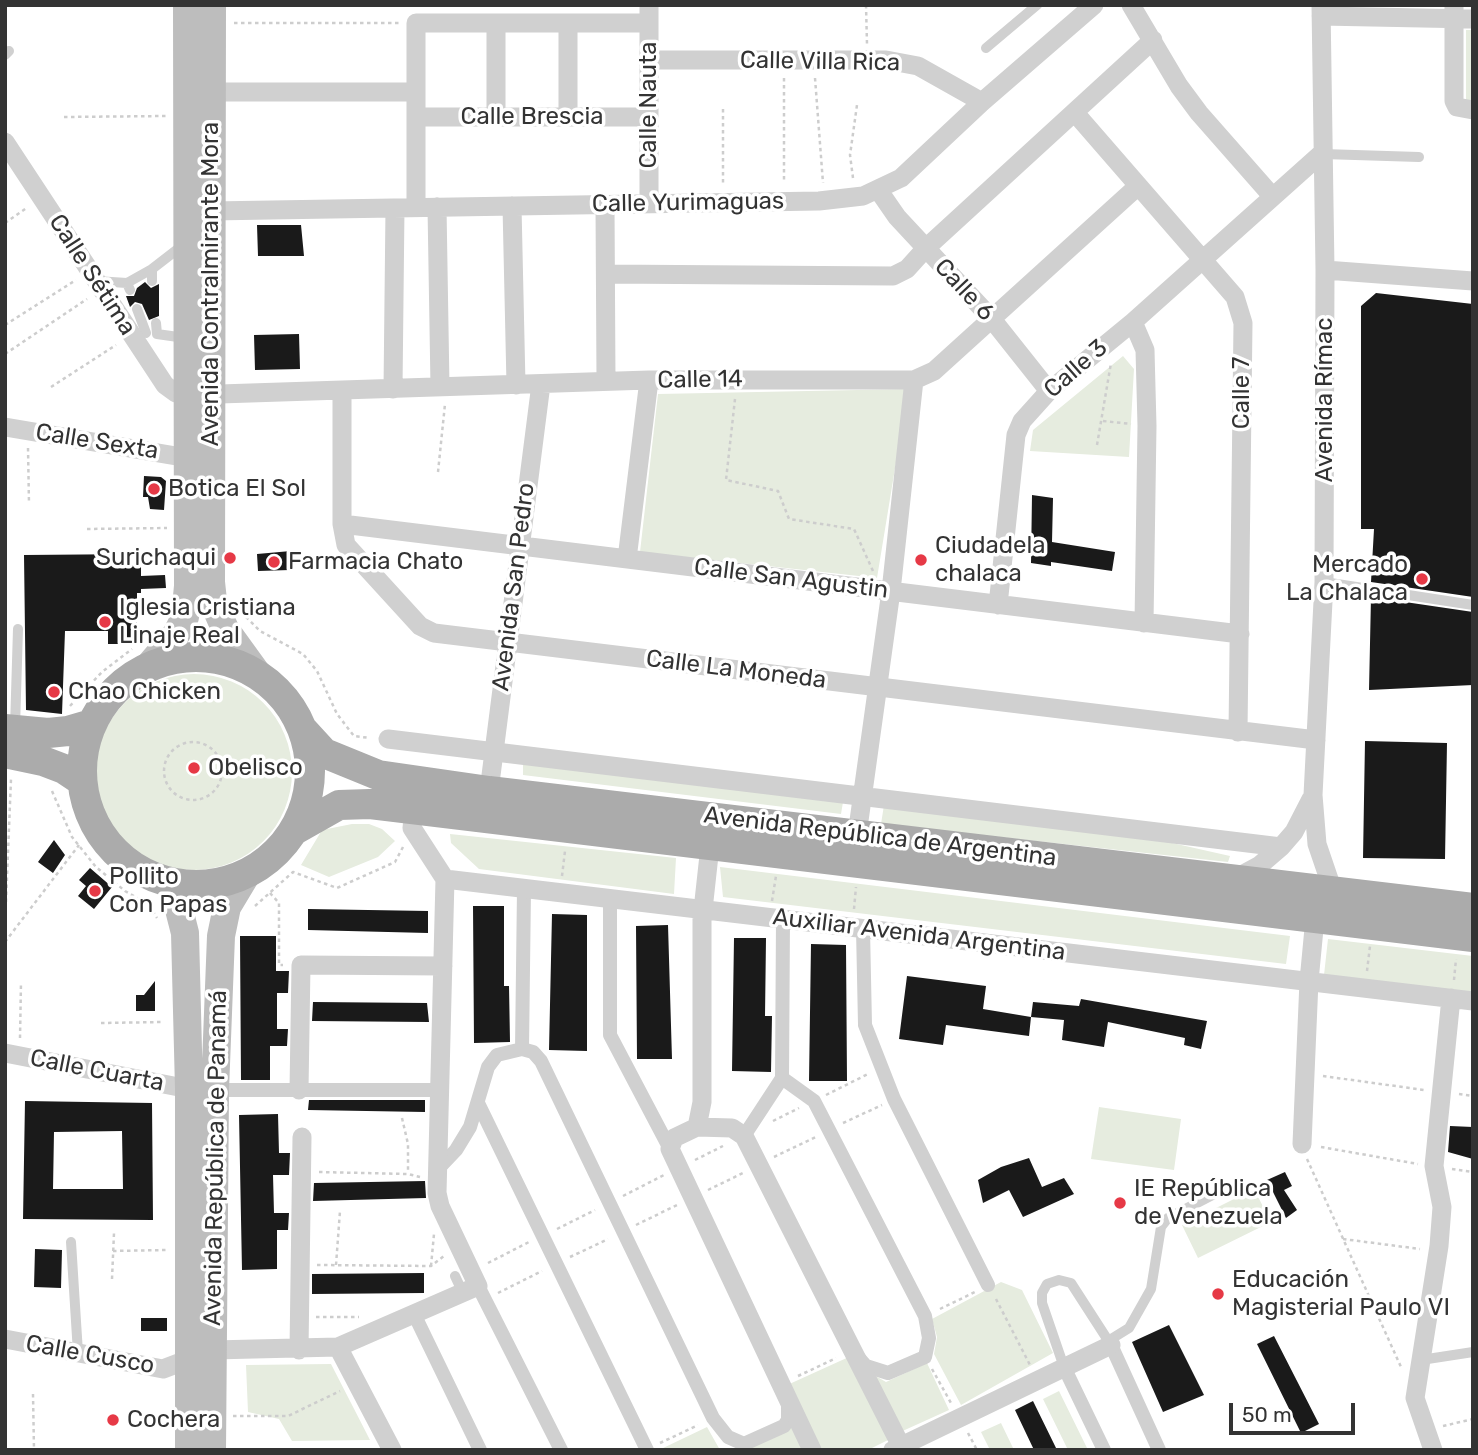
<!DOCTYPE html>
<meta charset="utf-8">
<style>
body{margin:0}
#map{position:relative;width:1478px;height:1455px;overflow:hidden;background:#fff;font-family:Rubik,sans-serif}
canvas{display:block}
.frame{position:absolute;inset:0;border:7px solid #333;pointer-events:none}
.scale{position:absolute;left:1229px;top:1403px;width:126px;height:32px;box-sizing:border-box;border:4px solid #333;border-top:0;padding-left:9px;font-size:21px;line-height:24px;white-space:nowrap;color:#333;-webkit-text-stroke:5px #fff;paint-order:stroke}
</style>
<div id="map">
<canvas width="1478" height="1455"></canvas>
<div class="frame"></div>
<div class="scale">50 m</div>
</div>
<script>
const ctx = document.querySelector('canvas').getContext('2d');
ctx.lineJoin = 'round';
function fill(path, color) {
  ctx.fillStyle = color;
  ctx.fill(path, 'evenodd');
}
function shape(rows) {
  const path = new Path2D();
  for (const r of rows) {
    if (r.length === 3) {
      path.moveTo(r[0] + r[2], r[1]);
      path.arc(r[0], r[1], r[2], 0, 2 * Math.PI);
      continue;
    }
    path.moveTo(r[0], r[1]);
    for (let i = 2; i < r.length; i += 2) path.lineTo(r[i], r[i + 1]);
  }
  return path;
}
function strokePath(path, color, width, dash) {
  ctx.strokeStyle = color;
  ctx.lineWidth = width;
  ctx.lineCap = dash ? 'butt' : 'round';
  ctx.setLineDash(dash || []);
  ctx.stroke(path);
}
function drawText(font, color, halo, rows, align = 'center') {
  ctx.font = font + ' Rubik,sans-serif';
  ctx.lineWidth = 7;
  ctx.setLineDash([]);
  ctx.textBaseline = 'middle';
  ctx.strokeStyle = halo;
  ctx.fillStyle = color;
  for (const [text, x, y, turn = 0] of rows) {
    ctx.save();
    ctx.translate(x, y);
    ctx.rotate((+turn || 0) * Math.PI / 180);
    ctx.textAlign = isNaN(turn) ? turn : align;
    if (halo) ctx.strokeText(text, 0, 0);
    ctx.fillText(text, 0, 0);
    ctx.restore();
  }
}
const green = shape([
 [1466,30,1473,30,1473,100,1466,100],
 [1123,356,1134,369,1129,457,1030,451,1033,430],
 [908,389,877,578,640,552,658,394],
 [194,772,98],
 [523,762,843,802,841,814,523,775],
 [884,805,1150,838,1230,856,1228,862,881,824],
 [352,824,369,824,382,829,395,841,378,857,329,877,301,865,322,830],
 [450,834,676,858,674,894,479,869,451,843],
 [720,867,1290,936,1286,964,723,897],
 [1328,939,1473,956,1473,992,1324,975],
 [1099,1107,1181,1119,1174,1170,1091,1159],
 [1254,1189,1271,1222,1198,1258,1182,1225],
 [1001,1282,1022,1290,1053,1353,961,1405,934,1354,937,1337,932,1319],
 [851,1356,890,1439,868,1450,817,1450,785,1386],
 [927,1363,949,1410,896,1434,867,1371,886,1382],
 [331,1364,370,1440,292,1441,279,1419,248,1412,246,1365],
 [1059,1391,1088,1450,1068,1450,1043,1399],
 [1001,1423,1014,1450,990,1450,981,1432],
 [794,1424,807,1450,734,1450],
 [707,1427,720,1450,659,1450]
]);
const building = shape([
 [257,225,301,225,304,256,258,256],
 [145,282,151,288,159,284,159,316,149,320,142,304,135,302,130,307,126,296,134,296,137,288],
 [1376,293,1473,304,1473,597,1371,582,1374,529,1361,529,1361,306],
 [299,334,300,369,255,370,254,335],
 [144,476,161,477,166,481,164,510,150,509,148,497,143,497],
 [1032,495,1053,498,1052,542,1115,552,1112,571,1051,562,1051,566,1031,563],
 [291,551,290,570,258,571,257,554],
 [141,554,141,576,165,575,166,588,141,589,141,593,137,593,137,644,108,644,108,631,65,631,62,714,26,710,24,555],
 [1371,597,1473,612,1473,685,1369,690],
 [1365,741,1447,743,1445,859,1363,858],
 [54,840,65,855,53,873,38,862],
 [90,868,112,887,94,909,78,896,86,886,79,880],
 [473,906,504,906,504,986,509,986,510,1042,474,1043],
 [308,909,428,911,428,933,308,930],
 [552,914,587,915,587,1051,549,1050],
 [668,925,672,1059,637,1059,636,926],
 [240,936,276,936,276,971,289,971,288,993,277,993,277,1029,288,1029,287,1046,270,1046,270,1080,241,1080],
 [734,938,766,938,765,1016,772,1016,771,1072,732,1071],
 [811,944,846,945,847,1081,809,1081],
 [907,976,986,986,983,1009,1031,1017,1029,1036,946,1025,943,1045,899,1039],
 [155,981,155,1011,136,1011,136,995,144,995],
 [1081,999,1207,1021,1201,1049,1184,1045,1185,1038,1108,1022,1104,1047,1062,1040,1064,1020,1031,1017,1033,1002,1079,1006],
 [313,1002,427,1003,429,1022,312,1021],
 [309,1100,425,1100,425,1112,308,1110],
 [25,1101,152,1103,153,1220,23,1219],
 [122,1131,123,1189,53,1189,54,1132],
 [278,1114,279,1153,290,1153,289,1175,273,1175,274,1213,289,1213,288,1230,277,1230,277,1269,242,1270,239,1115],
 [1450,1126,1473,1127,1473,1159,1448,1152],
 [1029,1158,1042,1187,1064,1178,1074,1194,1023,1217,1009,1190,983,1203,978,1180,1001,1167],
 [1285,1172,1292,1186,1284,1190,1297,1210,1286,1218,1267,1180],
 [425,1181,426,1198,313,1201,314,1183],
 [35,1249,62,1250,61,1288,34,1287],
 [424,1273,424,1293,312,1294,312,1274],
 [141,1318,167,1318,167,1331,141,1331],
 [1169,1325,1204,1395,1163,1412,1132,1342],
 [1274,1336,1319,1424,1301,1433,1257,1344],
 [1033,1401,1057,1450,1034,1450,1015,1410]
]);
const path = shape([
 [866,5,867,44],
 [234,23,399,23],
 [784,78,784,183],
 [815,78,823,183],
 [723,109,723,185],
 [64,117,166,116],
 [853,178,850,155,857,105],
 [5,223,28,207],
 [5,325,76,280],
 [5,354,87,299],
 [51,387,116,345],
 [735,399,726,480,778,491,789,519,854,529,873,571],
 [1103,421,1131,424],
 [1097,445,1111,363],
 [28,448,29,504],
 [438,472,445,404],
 [87,529,167,528],
 [246,617,260,631,303,654,317,671,337,714,354,736,370,738],
 [70,706,102,672,132,649],
 [193,771,29],
 [52,791,72,837,96,867,125,891,149,905,157,918],
 [562,876,565,851],
 [270,893,279,903,279,965,283,965],
 [772,901,776,876],
 [6,902,11,779],
 [255,906,293,872,337,888,395,862,403,847],
 [854,909,856,887],
 [5,942,79,845],
 [1367,971,1370,946],
 [1454,980,1456,959],
 [101,1023,164,1022],
 [20,1038,21,982],
 [1323,1076,1424,1090],
 [1459,1094,1473,1096],
 [826,1095,868,1074],
 [402,1118,408,1144,408,1173],
 [773,1121,799,1108],
 [843,1123,882,1105],
 [1321,1147,1418,1164],
 [774,1157,816,1137],
 [1307,1159,1401,1367],
 [695,1160,723,1146],
 [1452,1169,1473,1172],
 [319,1172,408,1174,420,1177],
 [708,1190,743,1173],
 [623,1196,664,1175],
 [636,1225,677,1205],
 [557,1229,595,1210],
 [1343,1239,1420,1249],
 [113,1251,166,1250],
 [570,1257,608,1239],
 [488,1263,529,1242],
 [317,1265,431,1266,444,1256],
 [336,1265,340,1211],
 [431,1266,434,1234],
 [112,1279,114,1233],
 [498,1293,542,1271],
 [996,1299,1030,1365],
 [940,1309,975,1292],
 [316,1317,359,1317],
 [932,1369,951,1403],
 [798,1376,836,1358],
 [33,1394,34,1450],
 [233,1416,288,1416,340,1391],
 [1443,1426,1473,1419],
 [968,1433,977,1450],
 [660,1443,698,1425]
]);
const service = shape([
 [986,48,1037,5],
 [5,55,9,51],
 [1323,154,1419,157],
 [96,281,127,283,130,290],
 [152,281,152,269,183,245],
 [127,283,152,269],
 [137,309,146,333],
 [156,323,157,334,185,338],
 [1324,582,1473,605],
 [15,727,18,629],
 [71,1242,78,1353],
 [455,1276,463,1293],
 [1108,1341,1129,1328,1151,1289,1161,1227,1168,1218,1226,1188],
 [1421,1360,1473,1352],
 [1064,1367,1042,1303,1042,1293,1047,1284,1059,1280,1071,1283,1111,1345]
]);
const pedestrian = shape([
 [610,900,610,1035,670,1149],
 [863,929,865,1025,894,1099,988,1285],
 [522,1049,524,889],
 [782,1078,814,1101,925,1316,929,1338,925,1357,888,1373,866,1366,859,1358],
 [215,1090,440,1090],
 [478,1103,647,1450],
 [744,1136,782,1078,783,919],
 [437,1170,456,1150,470,1127,488,1067,497,1055,522,1049,533,1052,541,1061,713,1418,728,1437,744,1444,784,1426,788,1420,788,1402],
 [478,1286,561,1450],
 [415,1316,480,1450],
 [1111,1345,1159,1450],
 [1064,1367,1104,1450]
]);
const minor = shape([
 [649,5,649,204],
 [1131,5,1179,86,1199,113,1272,196],
 [1321,5,1325,270,1324,582,1313,795,1317,844,1333,891],
 [1454,5,1454,101,1457,107,1473,110],
 [1321,16,1473,19],
 [568,23,568,117],
 [649,60,886,60,918,66,982,102],
 [212,92,416,92],
 [1076,114,1235,297,1243,323,1238,732],
 [416,117,649,117],
 [496,117,496,23],
 [5,142,165,385,176,393,189,395,649,380,914,380,934,371,1138,186],
 [879,191,897,217,991,318,1049,391],
 [605,205,606,381],
 [512,206,516,385],
 [416,207,416,23,649,23],
 [437,207,440,387],
 [211,211,819,201,863,196,901,178,982,102,1094,5],
 [1325,270,1473,281],
 [606,274,893,276,907,269,926,248,1153,40],
 [1133,322,1145,350,1147,426,1144,623],
 [393,389,395,208],
 [342,391,342,524,346,545,420,626,434,633,1316,740],
 [5,427,188,458],
 [342,524,1240,634],
 [627,559,649,380],
 [998,605,1016,435,1022,421,1049,391,1133,322,1322,153],
 [388,739,1281,847],
 [489,791,541,384],
 [414,809,412,828,445,879,1473,1001],
 [857,835,891,591,914,380],
 [710,846,702,919,702,1102,697,1127,674,1138,670,1149,812,1450],
 [1236,878,1260,865,1281,847,1294,832,1311,799],
 [5,1053,189,1089],
 [299,1090,301,965,443,966],
 [697,1127,732,1128,744,1136,901,1446],
 [1302,1144,1309,981,1315,918],
 [5,1339,163,1369,213,1350,338,1347],
 [299,1350,302,1137],
 [392,1450,338,1347,478,1286,440,1206,437,1193,445,879],
 [893,1450,1111,1345],
 [1433,1450,1415,1398,1439,1246,1442,1207,1434,1166,1451,998]
]);
const secondary = shape([
 [212,5,211,582,213,601,225,629,259,676],
 [148,667,177,633,185,617,188,586,187,5],
 [172,882,185,933,189,1089,189,1450],
 [212,1450,215,1090,221,936,227,907,248,872]
]);
const primary = shape([
 [196,771,114],
 [5,729,48,733,68,731,92,724],
 [302,729,324,753,378,775,489,791,1473,908],
 [5,753,43,761,64,769,82,781],
 [293,831,339,805,370,804,1473,937]
]);
const markers = [
 [154,489,7,"#e63946"],
 [230,558,7,"#e63946"],
 [921,560,7,"#e63946"],
 [274,562,7,"#e63946"],
 [1422,579,7,"#e63946"],
 [105,622,7,"#e63946"],
 [54,692,7,"#e63946"],
 [194,768,7,"#e63946"],
 [95,891,7,"#e63946"],
 [1120,1203,7,"#e63946"],
 [1218,1294,7,"#e63946"],
 [113,1420,7,"#e63946"]
];
const streetNames = [
 ["Calle Villa Rica",820,62,1],
 ["Calle Nauta",649,105,-90],
 ["Calle Brescia",532,117],
 ["Calle Yurimaguas",688,203,-1],
 ["Calle Sétima",92,275,57],
 ["Avenida Contralmirante Mora",211,284,-90],
 ["Calle 6",964,290,47],
 ["Calle 3",1076,369,-41],
 ["Calle 14",700,380,-1],
 ["Calle 7",1242,393,-90],
 ["Avenida Rímac",1325,400,-90],
 ["Calle Sexta",97,442,9],
 ["Calle San Agustin",791,579,7],
 ["Avenida San Pedro",514,587,-83],
 ["Calle La Moneda",736,670,7],
 ["Avenida República de Argentina",880,837,7],
 ["Auxiliar Avenida Argentina",919,935,7],
 ["Calle Cuarta",97,1071,11],
 ["Avenida República de Panamá",216,1158,-89],
 ["Calle Cusco",90,1355,10]
];
const poiNames = [
 ["Botica El Sol",168,489],
 ["Ciudadela",935,546],
 ["chalaca",935,574],
 ["Surichaqui",216,558,"right"],
 ["Farmacia Chato",288,562],
 ["Mercado",1408,565,"right"],
 ["La Chalaca",1408,593,"right"],
 ["Iglesia Cristiana",119,608],
 ["Linaje Real",119,636],
 ["Chao Chicken",68,692],
 ["Obelisco",208,768],
 ["Pollito",109,877],
 ["Con Papas",109,905],
 ["IE República",1134,1189],
 ["de Venezuela",1134,1217],
 ["Educación",1232,1280],
 ["Magisterial Paulo VI",1232,1308],
 ["Cochera",127,1420]
];
fill(green, '#e6ecdf');
fill(building, '#1a1a1a');
strokePath(path, '#cdcdcd', 2.5, [3.5, 3.5]);
strokePath(service, '#d0d0d0', 10);
strokePath(pedestrian, '#d0d0d0', 14);
strokePath(minor, '#d0d0d0', 19);
strokePath(secondary, '#bdbdbd', 28);
strokePath(primary, '#ababab', 30);
for (const [x, y, r, color] of markers) {
  const dot = new Path2D();
  dot.arc(x, y, r, 0, 2 * Math.PI);
  ctx.fillStyle = color;
  ctx.fill(dot);
  strokePath(dot, '#fff', 2.5);
}
drawText('24px', '#333', '#fff', streetNames);
drawText('24px', '#333', '#fff', poiNames, 'left');
</script>
